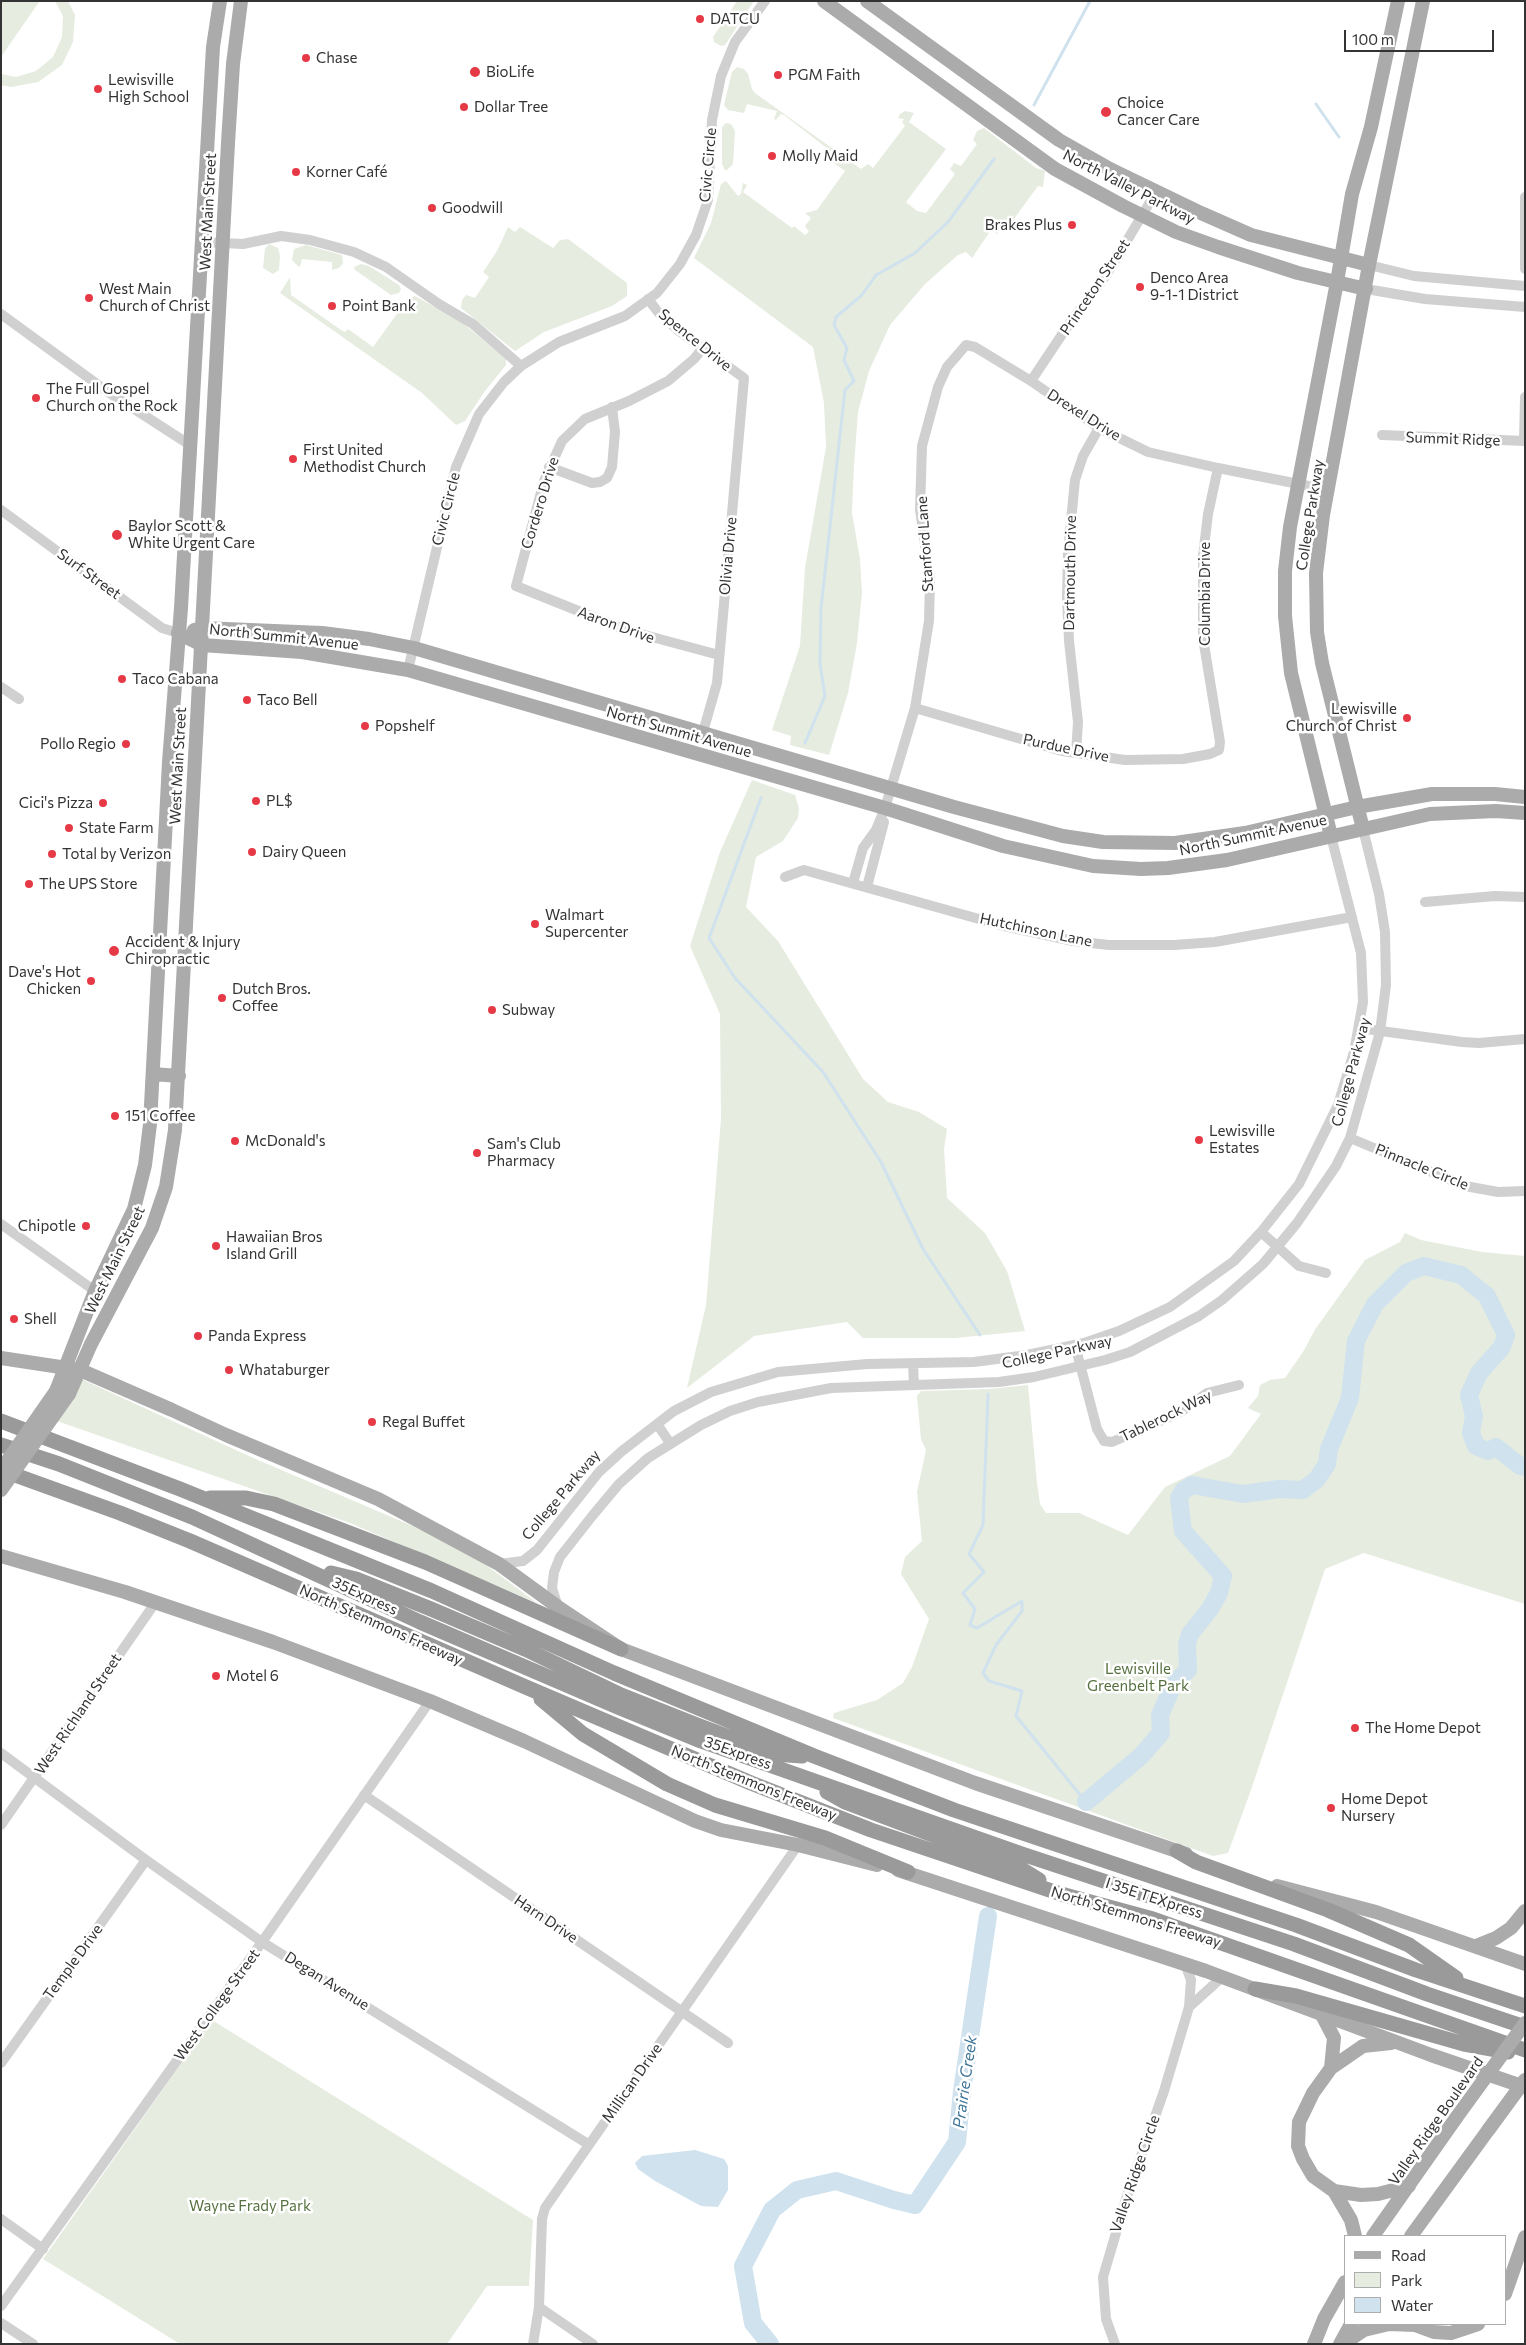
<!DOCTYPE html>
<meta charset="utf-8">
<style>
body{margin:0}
#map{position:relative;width:1526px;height:2345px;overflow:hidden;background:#fff;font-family:Commissioner,sans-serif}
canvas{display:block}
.frame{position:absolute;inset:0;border:2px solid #333;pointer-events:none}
.legend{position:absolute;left:1344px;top:2235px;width:162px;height:90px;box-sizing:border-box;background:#fff;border:1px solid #adadad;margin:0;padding:6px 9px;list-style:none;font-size:15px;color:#333}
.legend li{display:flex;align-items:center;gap:10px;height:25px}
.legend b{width:25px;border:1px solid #adadad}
.scale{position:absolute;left:1344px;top:30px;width:150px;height:22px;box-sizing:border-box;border:2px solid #333;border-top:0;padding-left:6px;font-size:15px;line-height:18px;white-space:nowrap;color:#333;-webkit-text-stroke:4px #fff;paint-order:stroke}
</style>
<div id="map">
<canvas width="1526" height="2345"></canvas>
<div class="frame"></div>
<ul class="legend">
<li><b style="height:6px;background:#ababab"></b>Road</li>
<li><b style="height:14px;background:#e6ecdf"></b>Park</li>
<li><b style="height:14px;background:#cfe2ee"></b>Water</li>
</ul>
<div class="scale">100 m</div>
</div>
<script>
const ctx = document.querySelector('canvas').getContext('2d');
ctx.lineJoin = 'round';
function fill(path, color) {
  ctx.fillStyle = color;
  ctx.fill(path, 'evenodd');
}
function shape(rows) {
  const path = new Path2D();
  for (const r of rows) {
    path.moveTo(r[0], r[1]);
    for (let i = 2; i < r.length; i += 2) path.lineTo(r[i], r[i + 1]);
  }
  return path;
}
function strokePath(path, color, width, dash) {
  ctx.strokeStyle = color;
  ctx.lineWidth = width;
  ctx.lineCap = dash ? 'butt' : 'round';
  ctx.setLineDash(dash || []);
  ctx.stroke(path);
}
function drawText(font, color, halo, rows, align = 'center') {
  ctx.font = font + ' Commissioner,sans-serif';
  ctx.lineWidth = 5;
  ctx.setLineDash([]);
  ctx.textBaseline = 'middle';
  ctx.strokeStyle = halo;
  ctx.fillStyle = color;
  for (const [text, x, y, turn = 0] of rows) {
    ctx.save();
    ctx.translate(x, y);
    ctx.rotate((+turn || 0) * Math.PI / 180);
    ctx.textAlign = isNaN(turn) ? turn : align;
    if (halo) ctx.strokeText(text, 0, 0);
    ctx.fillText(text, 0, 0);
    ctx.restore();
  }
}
const green = shape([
 [1,1,39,2,1,57],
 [55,1,68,1,75,15,73,42,62,65,38,82,11,87,1,85,1,74,16,77,36,71,53,57,62,37,63,16],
 [737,1,754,1,725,45,721,46,714,42,713,37],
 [737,67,744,69,748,74,752,89,755,93,861,169,868,164,873,168,905,126,902,122,904,119,898,118,900,114,905,111,914,113,909,122,946,149,906,202,917,211,926,213,955,174,950,169,954,163,961,166,977,144,973,140,977,131,984,128,1036,168,1045,171,1043,187,1038,186,1008,227,1005,223,997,234,991,230,972,258,966,252,958,255,925,284,890,325,869,371,858,412,854,465,852,513,860,559,862,593,857,643,848,693,829,755,790,745,791,736,772,730,800,646,805,568,826,447,824,403,813,347,694,258,711,223,721,184,726,181,738,196,741,194,743,183,747,185,743,192,792,228,794,226,805,235,809,232,805,226,811,218,805,213,817,210,845,171,832,162,837,162,838,157,824,155,828,149,784,115,781,114,776,120,774,119,777,111,747,104,744,113,728,110,724,105,732,72],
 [726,123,731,124,735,131,733,164,727,170,725,170,722,164,722,127],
 [508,227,515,232,520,227,553,248,560,240,568,239,627,283,627,296,612,306,544,332,515,351,461,308,462,300,466,295,475,298,489,277,483,272,497,251],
 [269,244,278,248,280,256,279,270,273,274,263,268,265,249],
 [306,245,342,255,343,263,339,268,332,270,332,262,302,259,300,267,298,266,292,260,294,249],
 [361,264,369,266,399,285,401,289,399,293,391,295,355,270,354,267],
 [290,277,291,295,341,330,345,332,348,329,373,347,407,300,415,296,463,323,506,359,506,365,485,391,465,421,456,425,422,393,280,293],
 [752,780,795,795,799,808,798,818,783,841,756,857,746,907,778,941,863,1079,888,1102,919,1112,947,1129,944,1149,947,1198,985,1233,1007,1271,1025,1331,955,1338,863,1338,847,1322,754,1336,687,1388,706,1305,721,1119,720,1014,690,946,720,852],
 [1405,1233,1421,1240,1482,1252,1525,1256,1525,1604,1364,1553,1325,1569,1251,1790,1228,1853,1213,1856,833,1718,834,1713,877,1700,903,1683,912,1667,929,1619,901,1574,905,1557,922,1541,917,1492,926,1450,921,1439,917,1396,921,1391,989,1389,1028,1385,1037,1483,1040,1504,1046,1513,1079,1513,1128,1535,1165,1487,1230,1456,1261,1414,1248,1408,1258,1396,1260,1385,1270,1380,1285,1378,1303,1352,1316,1328,1365,1260,1400,1242],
 [66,1372,251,1457,443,1539,470,1553,537,1603,350,1523,54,1420],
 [212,2020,533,2220,529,2286,487,2286,447,2344,180,2344,43,2259]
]);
const water = shape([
 [695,2150,724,2159,728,2166,728,2190,718,2207,701,2206,655,2181,638,2169,635,2163,642,2156]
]);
const stream = shape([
 [1316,104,1339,137],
 [1034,105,1090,1],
 [805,743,825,696,820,664,821,608,845,390,854,381,844,360,847,348,834,325,836,317,862,295,876,275,915,253,948,222,994,159],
 [761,798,709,938,735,978,823,1072,881,1162,923,1249,980,1335],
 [988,1394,983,1525,969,1554,984,1572,963,1593,975,1609,970,1625,977,1628,1022,1601,1022,1611,996,1645,983,1673,989,1681,1022,1691,1016,1716,1086,1802]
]);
const river = shape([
 [1086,1802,1141,1756,1161,1733,1160,1715,1174,1683,1188,1670,1187,1644,1190,1634,1210,1609,1219,1593,1223,1576,1183,1531,1179,1498,1183,1491,1192,1485,1243,1494,1279,1489,1303,1490,1317,1479,1327,1464,1329,1449,1350,1398,1356,1341,1375,1304,1406,1273,1424,1266,1461,1275,1487,1296,1506,1335,1502,1347,1479,1373,1469,1395,1474,1416,1471,1433,1476,1446,1488,1451,1496,1447,1520,1466,1525,1467],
 [770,2344,753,2323,743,2266,772,2210,797,2190,836,2181,894,2200,915,2205,957,2142,962,2091,988,1916]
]);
const minor = shape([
 [1525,197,1525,269],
 [202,242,243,244,281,236,310,240,354,252,386,267,439,304,473,324,521,366],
 [1369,265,1414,276,1525,286],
 [1366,289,1425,299,1525,307],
 [648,299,658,312,679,331,744,378,717,683,703,732],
 [1,314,108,392,190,445],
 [703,348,694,359,668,381,629,401,585,419,562,441,544,481,516,586,626,630,719,655],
 [1031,381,1067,327,1107,274,1156,192],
 [1382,435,1525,441],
 [1524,441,1525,397],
 [549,467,592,483,600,482,607,478,612,467,615,432,612,407],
 [1,510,162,628,178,633],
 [408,670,456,467,479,414,504,382,521,366,559,342,625,316,657,293,680,264,696,235,708,200,712,120,721,76,735,42,765,1],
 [1,687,19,699],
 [915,708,1062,751,1125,760,1183,759,1210,754,1219,750,1220,742,1203,638,1203,556,1208,514,1218,468],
 [1076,753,1078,722,1069,641,1067,597,1068,552,1075,480,1083,456,1099,428],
 [785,877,804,870,1004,926,1073,941,1109,945,1174,945,1215,942,1352,917],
 [853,883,863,848,876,830,885,808,915,708,929,621,930,579,920,510,922,446,938,387,947,367,966,345,975,347,1031,381,1099,428,1148,452,1218,468,1329,490],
 [867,887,884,822],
 [1425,902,1495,896,1525,897],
 [1359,1028,1462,1042,1479,1043,1525,1039],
 [1350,1138,1465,1186,1498,1192,1525,1191],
 [1,1224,95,1291],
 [1261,1232,1299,1266,1326,1273],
 [1075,1345,1097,1429,1104,1441,1112,1442,1156,1423,1182,1411,1207,1393,1239,1385],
 [913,1364,914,1385],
 [657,1424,670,1443],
 [499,1564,523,1561,537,1550,599,1472,622,1451,674,1411,711,1392,778,1372,867,1364,974,1362,1027,1355,1084,1343,1119,1331,1170,1307,1234,1261,1261,1232,1299,1184,1338,1105,1354,1052,1363,1002,1361,953,1331,836],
 [558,1607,552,1588,554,1572,560,1557,593,1515,619,1484,648,1458,701,1425,730,1411,758,1402,831,1388,999,1382,1034,1377,1105,1360,1130,1352,1199,1316,1222,1300,1263,1264,1297,1223,1336,1166,1350,1138,1380,1032,1386,985,1385,932,1379,894,1363,829],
 [1,1753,146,1860,262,1942,588,2144],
 [364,1795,728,2043],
 [1,1825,155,1603],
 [1189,2007,1219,1980,1226,1978],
 [1,2063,146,1860],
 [1,2219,43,2249],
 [1,2306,262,1942,430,1701],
 [539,2307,593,2344],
 [1,2323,33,2344],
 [533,2344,539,2307,542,2219,545,2208,798,1845],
 [1115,2344,1106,2319,1103,2277,1126,2199,1164,2091,1189,2007,1191,1980,1185,1964]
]);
const major = shape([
 [824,1,1055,169,1123,206,1176,232,1218,247,1298,273,1366,289],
 [867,1,1059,140,1110,169,1201,213,1251,235,1369,265],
 [194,630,202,628,322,633,369,639,414,648,954,807,1063,836,1103,842,1175,843,1245,833,1357,807,1432,794,1495,794,1525,797],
 [178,633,202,645,302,652,408,670,885,808,1003,846,1093,866,1141,869,1168,868,1227,860,1430,814,1496,811,1525,813],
 [1363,829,1322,663,1317,632,1316,573,1323,515,1369,265,1423,1],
 [1331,836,1291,673,1285,616,1285,571,1290,527,1337,282,1352,194,1371,127,1398,1],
 [153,1074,179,1076],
 [1,1358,80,1370,172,1410,226,1435,378,1499,499,1564,558,1607,621,1649,975,1783,1186,1854],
 [56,1391,95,1291,134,1209,145,1165,150,1124,169,762,181,608,213,47,220,1],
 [69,1394,91,1344,152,1228,166,1187,175,1130,228,143,233,64,241,1],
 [1,1556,125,1592,273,1642,430,1701,524,1741,695,1821,721,1830,798,1845,877,1865],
 [898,1870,1206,1971,1431,2055,1525,2087],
 [1277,1886,1376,1912,1525,1964],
 [1476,1946,1496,1938,1511,1928,1525,1911],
 [1321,2013,1334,2038,1331,2068],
 [1334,2191,1361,2195,1378,2194,1409,2186],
 [1355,2236,1351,2220,1334,2191,1313,2176,1303,2159,1298,2146,1299,2122,1313,2093,1331,2068,1363,2046,1391,2043],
 [1373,2236,1456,2118],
 [1411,2236,1489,2129],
 [1505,2294,1525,2237],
 [1314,2344,1324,2319,1345,2282],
 [1340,2344,1351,2324],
 [1343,2344,1364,2330,1389,2324,1415,2325,1434,2332,1451,2333,1478,2324]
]);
const highway = shape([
 [1,1421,180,1489,432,1591,614,1673,814,1756,954,1810,1296,1925,1416,1970,1525,2006],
 [1,1445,59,1464,192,1517,420,1622,618,1707,701,1741,1022,1854,1294,1944,1427,1994,1525,2027],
 [1,1470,120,1513,190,1541,528,1688,751,1783,871,1830,1061,1894,1153,1919,1525,2050],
 [210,1498,246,1498,274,1504,425,1562,621,1649],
 [331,1573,356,1579,431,1609,525,1649,621,1695,697,1725,774,1754,802,1756],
 [541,1699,583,1734,667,1784,715,1805,825,1838,908,1872],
 [827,1792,845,1802,1018,1867,1039,1880],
 [1177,1851,1196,1862,1328,1910,1409,1945,1456,1978],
 [1255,1989,1296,1996,1464,2044,1508,2052]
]);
const majorBridge = shape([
 [1,1470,56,1391],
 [1,1490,69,1394],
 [1456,2118,1525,2023],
 [1489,2129,1525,2080]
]);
const markers = [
 [700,19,5,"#e63946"],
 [306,58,5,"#e63946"],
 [475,72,6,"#e63946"],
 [778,75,5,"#e63946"],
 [98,89,5,"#e63946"],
 [464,107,5,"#e63946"],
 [1106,112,6,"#e63946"],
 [772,156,5,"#e63946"],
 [296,172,5,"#e63946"],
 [432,208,5,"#e63946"],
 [1072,225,5,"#e63946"],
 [1140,287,5,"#e63946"],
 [89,298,5,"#e63946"],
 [332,306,5,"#e63946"],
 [36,398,5,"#e63946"],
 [293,459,5,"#e63946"],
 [117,535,6,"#e63946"],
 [122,679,5,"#e63946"],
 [247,700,5,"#e63946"],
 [1407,718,5,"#e63946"],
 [365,726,5,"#e63946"],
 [126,744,5,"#e63946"],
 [256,801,5,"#e63946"],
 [103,803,5,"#e63946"],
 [69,828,5,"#e63946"],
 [252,852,5,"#e63946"],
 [52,854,5,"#e63946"],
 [29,884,5,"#e63946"],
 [535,924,5,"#e63946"],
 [114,951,6,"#e63946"],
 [91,981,5,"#e63946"],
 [222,998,5,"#e63946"],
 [492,1010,5,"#e63946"],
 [115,1116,5,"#e63946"],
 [1199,1140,5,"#e63946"],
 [235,1141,5,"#e63946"],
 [477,1153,5,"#e63946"],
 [86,1226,5,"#e63946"],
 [216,1246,5,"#e63946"],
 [14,1319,5,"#e63946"],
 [198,1336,5,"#e63946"],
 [229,1370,5,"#e63946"],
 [372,1422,5,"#e63946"],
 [216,1676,5,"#e63946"],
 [1355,1728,5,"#e63946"],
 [1331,1808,5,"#e63946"]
];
const poiNames = [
 ["DATCU",710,19],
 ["Chase",316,58],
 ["BioLife",486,72],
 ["PGM Faith",788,75],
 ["Lewisville",108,80],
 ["High School",108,97],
 ["Choice",1117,103],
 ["Cancer Care",1117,120],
 ["Dollar Tree",474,107],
 ["Molly Maid",782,156],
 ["Korner Café",306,172],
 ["Goodwill",442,208],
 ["Brakes Plus",1062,225,"right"],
 ["Denco Area",1150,278],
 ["9-1-1 District",1150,295],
 ["West Main",99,289],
 ["Church of Christ",99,306],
 ["Point Bank",342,306],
 ["The Full Gospel",46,389],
 ["Church on the Rock",46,406],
 ["First United",303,450],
 ["Methodist Church",303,467],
 ["Baylor Scott &",128,526],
 ["White Urgent Care",128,543],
 ["Taco Cabana",132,679],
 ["Taco Bell",257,700],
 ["Lewisville",1397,709,"right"],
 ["Church of Christ",1397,726,"right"],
 ["Popshelf",375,726],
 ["Pollo Regio",116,744,"right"],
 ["PL$",266,801],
 ["Cici's Pizza",93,803,"right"],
 ["State Farm",79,828],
 ["Dairy Queen",262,852],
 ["Total by Verizon",62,854],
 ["The UPS Store",39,884],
 ["Walmart",545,915],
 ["Supercenter",545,932],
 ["Accident & Injury",125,942],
 ["Chiropractic",125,959],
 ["Dave's Hot",81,972,"right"],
 ["Chicken",81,989,"right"],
 ["Dutch Bros.",232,989],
 ["Coffee",232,1006],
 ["Subway",502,1010],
 ["151 Coffee",125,1116],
 ["Lewisville",1209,1131],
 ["Estates",1209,1148],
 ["McDonald's",245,1141],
 ["Sam's Club",487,1144],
 ["Pharmacy",487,1161],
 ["Chipotle",76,1226,"right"],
 ["Hawaiian Bros",226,1237],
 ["Island Grill",226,1254],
 ["Shell",24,1319],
 ["Panda Express",208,1336],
 ["Whataburger",239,1370],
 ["Regal Buffet",382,1422],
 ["Motel 6",226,1676],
 ["The Home Depot",1365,1728],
 ["Home Depot",1341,1799],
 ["Nursery",1341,1816]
];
const streetNames = [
 ["Civic Circle",708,165,-85],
 ["North Valley Parkway",1129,187,27],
 ["West Main Street",208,212,-87],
 ["Princeton Street",1095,287,-56],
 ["Spence Drive",695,340,39],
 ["Drexel Drive",1084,415,32],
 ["Summit Ridge",1453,439,2],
 ["Cordero Drive",540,503,-73],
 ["Civic Circle",446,509,-76],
 ["College Parkway",1310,515,-81],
 ["Stanford Lane",925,544,-94],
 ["Olivia Drive",728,556,-85],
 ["Dartmouth Drive",1070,573,-89],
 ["Surf Street",89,574,36],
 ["Columbia Drive",1205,594,-90],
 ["Aaron Drive",616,625,20],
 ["North Summit Avenue",284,637,6],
 ["North Summit Avenue",679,732,16],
 ["Purdue Drive",1066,748,12],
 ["West Main Street",178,766,-87],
 ["North Summit Avenue",1253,835,-12],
 ["Hutchinson Lane",1036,930,12],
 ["College Parkway",1351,1072,-75],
 ["Pinnacle Circle",1422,1167,22],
 ["West Main Street",115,1260,-64],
 ["College Parkway",1057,1352,-12],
 ["Tablerock Way",1166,1416,-26],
 ["College Parkway",561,1495,-50],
 ["35Express",365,1596,25],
 ["North Stemmons Freeway",381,1625,24],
 ["West Richland Street",78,1714,-56],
 ["35Express",738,1753,20],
 ["North Stemmons Freeway",754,1783,22],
 ["I 35E TEXpress",1154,1898,18],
 ["North Stemmons Freeway",1136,1917,17],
 ["Harn Drive",546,1919,34],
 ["Temple Drive",73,1962,-54],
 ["Degan Avenue",327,1981,32],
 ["West College Street",217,2005,-54],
 ["Millican Drive",632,2083,-55],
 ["Valley Ridge Boulevard",1436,2121,-55],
 ["Valley Ridge Circle",1135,2174,-71]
];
const parkNames = [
 ["Lewisville",1138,1669],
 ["Greenbelt Park",1138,1686],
 ["Wayne Frady Park",250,2206]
];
const waterNames = [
 ["Prairie Creek",965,2082,-82]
];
fill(green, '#e6ecdf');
fill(water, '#cfe2ee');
strokePath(stream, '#cfe2ee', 3);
strokePath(river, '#cfe2ee', 18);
strokePath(minor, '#d0d0d0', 10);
strokePath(major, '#ababab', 14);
strokePath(highway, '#9a9a9a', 15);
strokePath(majorBridge, '#ababab', 14);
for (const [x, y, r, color] of markers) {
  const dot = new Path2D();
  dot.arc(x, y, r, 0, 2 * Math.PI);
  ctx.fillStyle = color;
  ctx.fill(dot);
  strokePath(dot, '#fff', 2);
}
drawText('15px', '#333', '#fff', poiNames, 'left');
drawText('15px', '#333', '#fff', streetNames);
drawText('15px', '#56703f', '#fff', parkNames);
drawText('italic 16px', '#3f7597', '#fff', waterNames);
</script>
